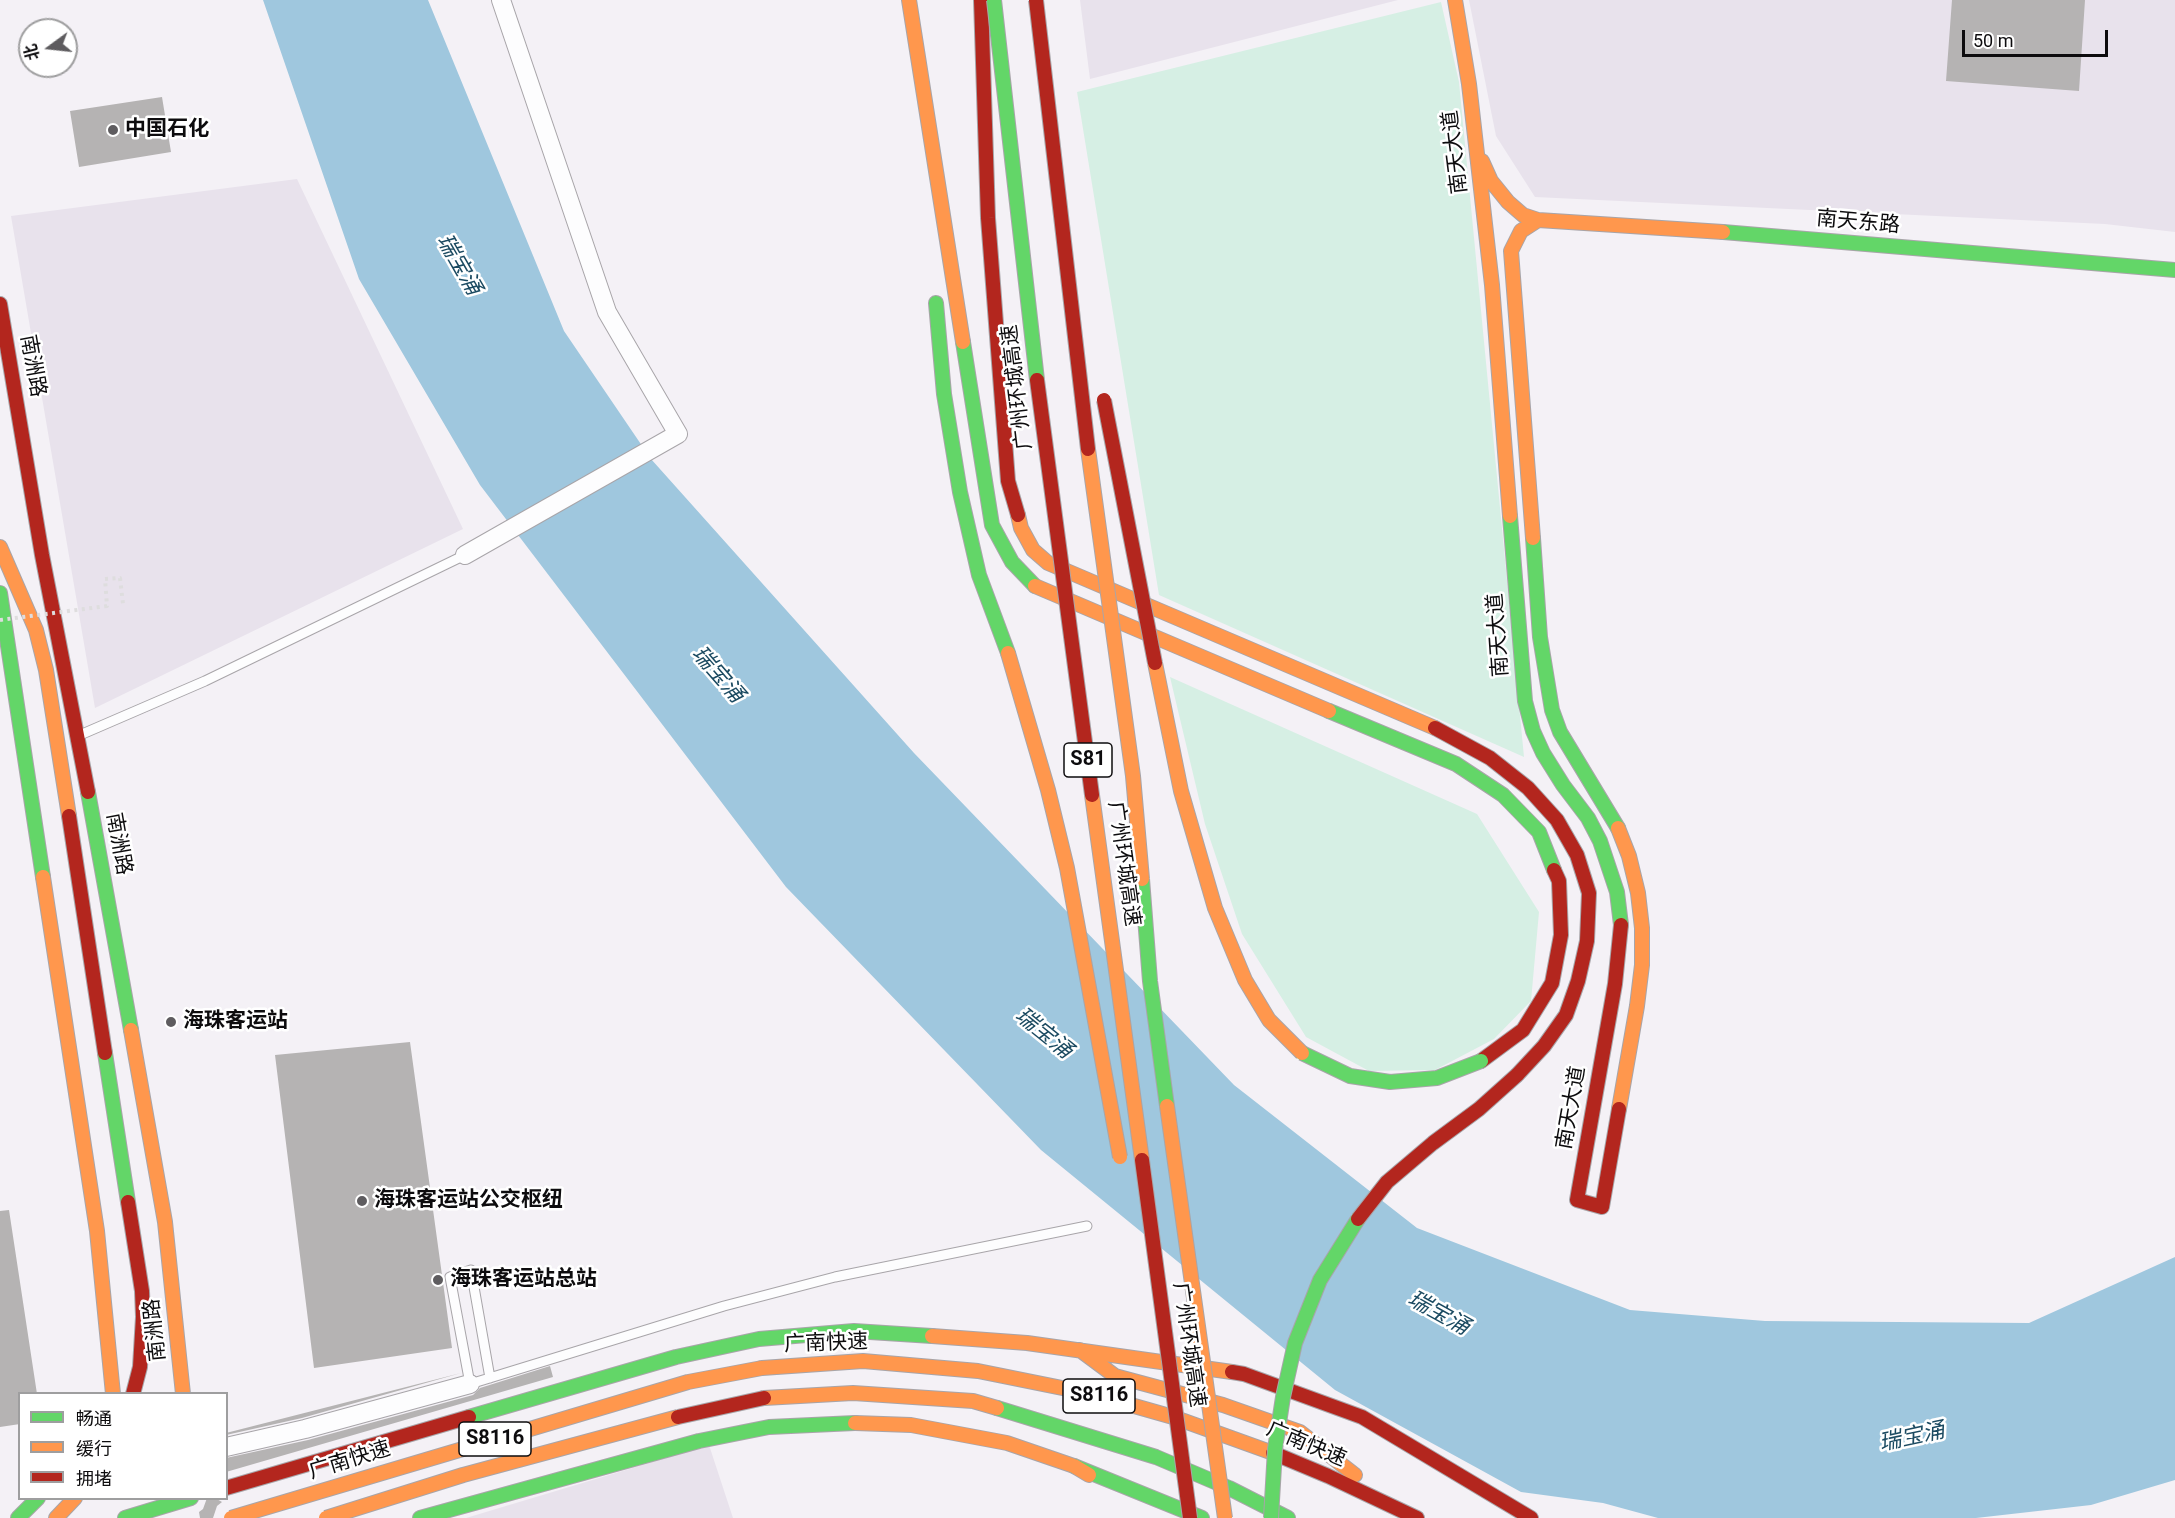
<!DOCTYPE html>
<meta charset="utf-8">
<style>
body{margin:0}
#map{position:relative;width:2175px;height:1518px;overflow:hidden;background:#f4f1f6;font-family:Roboto,"Noto Sans SC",sans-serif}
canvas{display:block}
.legend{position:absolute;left:18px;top:1392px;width:210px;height:108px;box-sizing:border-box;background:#fff;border:2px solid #9e9e9f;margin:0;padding:8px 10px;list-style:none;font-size:18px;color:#0d0c0e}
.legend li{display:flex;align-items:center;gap:12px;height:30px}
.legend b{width:30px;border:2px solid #9e9e9f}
.north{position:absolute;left:18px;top:18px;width:60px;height:60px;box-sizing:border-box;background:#fff;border:2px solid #9e9e9f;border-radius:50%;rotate:255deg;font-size:16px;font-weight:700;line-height:24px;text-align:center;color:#0d0c0e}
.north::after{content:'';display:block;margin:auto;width:21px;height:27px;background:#5e5c5f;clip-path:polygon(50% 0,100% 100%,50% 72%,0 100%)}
.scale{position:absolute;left:1962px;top:30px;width:146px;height:27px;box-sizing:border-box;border:3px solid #0d0c0e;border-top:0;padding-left:8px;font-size:18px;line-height:21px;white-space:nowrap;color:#0d0c0e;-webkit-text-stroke:4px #fff;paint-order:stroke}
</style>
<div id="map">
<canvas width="2175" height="1518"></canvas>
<ul class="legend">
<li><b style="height:8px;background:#63d668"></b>畅通</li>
<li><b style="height:8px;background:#ff974d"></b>缓行</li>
<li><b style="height:8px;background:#b3261e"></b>拥堵</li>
</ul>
<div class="north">北</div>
<div class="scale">50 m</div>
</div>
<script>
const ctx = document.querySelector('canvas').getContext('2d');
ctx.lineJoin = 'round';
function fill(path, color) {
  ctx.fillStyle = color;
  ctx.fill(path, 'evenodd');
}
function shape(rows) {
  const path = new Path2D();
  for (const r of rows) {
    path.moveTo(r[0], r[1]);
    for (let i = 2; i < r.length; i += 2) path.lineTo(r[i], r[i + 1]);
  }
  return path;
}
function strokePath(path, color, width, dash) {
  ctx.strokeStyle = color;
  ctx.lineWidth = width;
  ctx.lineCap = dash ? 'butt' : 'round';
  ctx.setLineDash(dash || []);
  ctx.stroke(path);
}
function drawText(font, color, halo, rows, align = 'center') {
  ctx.font = font + ' Roboto,"Noto Sans SC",sans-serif';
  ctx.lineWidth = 5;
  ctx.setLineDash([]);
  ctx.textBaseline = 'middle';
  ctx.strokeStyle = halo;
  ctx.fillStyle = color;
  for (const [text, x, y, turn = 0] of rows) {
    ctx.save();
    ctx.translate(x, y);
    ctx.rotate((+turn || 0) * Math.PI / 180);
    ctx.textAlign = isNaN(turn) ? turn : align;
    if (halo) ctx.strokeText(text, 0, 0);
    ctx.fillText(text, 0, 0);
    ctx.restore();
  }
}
const built = shape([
 [1080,0,1398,0,1090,79],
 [1469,0,2175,0,2175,232,2105,224,1535,197,1496,136],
 [297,179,463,529,95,708,11,216],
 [709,1445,733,1518,466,1518]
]);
const green = shape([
 [1441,2,1459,82,1524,757,1159,595,1077,92],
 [1170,677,1477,814,1539,912,1531,1001,1494,1039,1435,1070,1369,1071,1306,1037,1242,934,1205,824]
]);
const water = shape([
 [263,0,428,0,564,331,651,459,914,753,1234,1085,1417,1228,1630,1310,1765,1321,2029,1323,2175,1257,2175,1480,2091,1505,1976,1518,1658,1518,1603,1503,1521,1492,1335,1390,1041,1150,786,887,480,485,359,279]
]);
const building = shape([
 [1952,0,2085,0,2079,91,1946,81],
 [162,97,171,152,79,167,70,111],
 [410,1042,452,1348,314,1368,275,1055],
 [9,1210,37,1394,20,1394,20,1424,0,1427,0,1211],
 [550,1366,553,1377,226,1472,226,1458,308,1440,473,1395,480,1388],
 [461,1373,302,1418,226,1435,226,1433],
 [207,1498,215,1498,222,1502,217,1506,213,1518,200,1518,199,1512,203,1509]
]);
const lane = shape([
 [80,735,205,681,465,555],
 [490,1378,471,1270,450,1277,470,1384,724,1306,835,1277,1087,1226]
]);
const street = shape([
 [465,555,678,434,607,312,501,0],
 [226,1447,305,1429,470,1384]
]);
const fast = shape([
 [1723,232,2175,270],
 [936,303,944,394,960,492,979,575,1008,653],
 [963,342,992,525,1012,562,1035,586],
 [1510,516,1525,701,1533,731,1543,753,1563,785,1588,818,1600,841,1617,892,1621,925],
 [1533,538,1540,637,1552,710,1560,732,1618,828],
 [0,593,43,877],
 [1329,711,1456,764,1503,795,1539,832,1554,870],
 [88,792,131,1030],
 [105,1053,128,1202],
 [997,1408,1156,1457,1229,1488,1288,1518],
 [469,1417,676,1357,759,1339,854,1331,932,1336],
 [1074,1466,1202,1518],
 [18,1518,38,1498],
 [125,1518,191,1498],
 [420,1518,699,1441,769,1427,855,1423]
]);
const slow = shape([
 [909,0,963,342],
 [1455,0,1469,84,1492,285,1510,516],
 [1482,161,1491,181,1508,202,1523,215,1538,220,1723,232],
 [1018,515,1021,528,1033,550,1048,563,1435,728],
 [1533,538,1511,251,1521,231,1538,220],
 [0,547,36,630,46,670,69,816],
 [1035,586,1329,711],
 [1618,828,1629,856,1638,893,1642,928,1642,965,1637,1006,1619,1109],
 [43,877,97,1231,113,1394],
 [131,1030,165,1222,183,1394],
 [932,1336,1027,1343,1232,1372],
 [1080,1350,1115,1376,1223,1405,1300,1432,1355,1475],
 [762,1368,863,1361,978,1371,1092,1394,1173,1417,1273,1453],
 [764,1398,853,1393,973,1401,997,1408],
 [855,1423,911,1425,1007,1443,1074,1466,1089,1475],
 [56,1518,75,1498]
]);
const jam = shape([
 [981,0,988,218,1008,481,1018,515],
 [0,304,42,555,88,792],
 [1435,728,1490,758,1528,788,1557,820,1577,855,1589,893,1587,941,1578,981,1566,1015,1544,1046,1517,1075],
 [69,816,105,1053],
 [1481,1061,1523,1030,1552,983,1561,935,1559,881,1554,870],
 [1619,1109,1602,1207,1577,1200,1615,984,1621,925],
 [1232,1372,1244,1374,1362,1417,1531,1518],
 [1273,1453,1328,1476,1417,1518],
 [226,1488,469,1417]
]);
const pathBridge = shape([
 [0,620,107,606,105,579,120,578,123,604]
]);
const fastBridge = shape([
 [994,0,1037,380],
 [1142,879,1150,981,1167,1106],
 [1302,1053,1350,1076,1390,1082,1437,1078,1481,1061],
 [1271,1518,1275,1449,1283,1397,1295,1343,1320,1280,1358,1219]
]);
const slowBridge = shape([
 [1088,449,1133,776,1142,879],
 [1008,653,1048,790,1067,868,1120,1157],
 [1155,663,1181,791,1215,908,1245,980,1269,1020,1302,1053],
 [1092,795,1142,1160],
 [1167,1106,1225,1518],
 [231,1518,688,1382,762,1368],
 [326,1518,463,1475,678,1417]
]);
const jamBridge = shape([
 [1036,0,1088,449],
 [1037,380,1092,795],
 [1104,400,1155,663],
 [1142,1160,1190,1518],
 [128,1202,142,1291,143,1317,140,1367,133,1394],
 [1358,1219,1387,1182,1433,1143,1479,1109,1517,1075],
 [678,1417,764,1398]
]);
const markers = [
 [113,130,6,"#5e5c5f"],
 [171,1022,6,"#5e5c5f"],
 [362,1201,6,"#5e5c5f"],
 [438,1280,6,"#5e5c5f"]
];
const shields = [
 [1088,760,48],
 [1099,1396,72],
 [495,1439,72]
];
const shieldNames = [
 ["S81",1088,760],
 ["S8116",1099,1396],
 ["S8116",495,1439]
];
const poiNames = [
 ["中国石化",125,130],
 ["海珠客运站",183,1022],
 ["海珠客运站公交枢纽",374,1201],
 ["海珠客运站总站",450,1280]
];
const streetNames = [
 ["南天大道",1456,152,-97],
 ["南天东路",1858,223,5],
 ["南洲路",32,366,80],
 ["广州环城高速",1018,387,-97],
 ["南天大道",1499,635,-94],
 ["南洲路",118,844,80],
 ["广州环城高速",1123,864,82],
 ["南天大道",1572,1108,-80],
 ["南洲路",156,1330,-96],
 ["广南快速",826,1344,-2],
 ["广州环城高速",1188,1345,82],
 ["广南快速",1306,1445,23],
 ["广南快速",350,1461,-17]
];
const waterNames = [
 ["瑞宝涌",458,265,60],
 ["瑞宝涌",717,675,49],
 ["瑞宝涌",1043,1034,39],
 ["瑞宝涌",1438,1314,29],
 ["瑞宝涌",1912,1438,-12]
];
fill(built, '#e8e2ec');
fill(green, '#d6efe4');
fill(water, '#9fc7de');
fill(building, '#b5b3b3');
strokePath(lane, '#a8a5a9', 11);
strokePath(street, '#a8a5a9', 20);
strokePath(fast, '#a8a5a9', 16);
strokePath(slow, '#a8a5a9', 16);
strokePath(jam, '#a8a5a9', 16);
strokePath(lane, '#fdfdfe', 9);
strokePath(street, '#fdfdfe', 18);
strokePath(fast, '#63d668', 14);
strokePath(slow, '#ff974d', 14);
strokePath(jam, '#b3261e', 14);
strokePath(fastBridge, '#a8a5a9', 16, []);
strokePath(slowBridge, '#a8a5a9', 16, []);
strokePath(jamBridge, '#a8a5a9', 16, []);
strokePath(pathBridge, '#deddde', 4, [3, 4.5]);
strokePath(fastBridge, '#63d668', 14);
strokePath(slowBridge, '#ff974d', 14);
strokePath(jamBridge, '#b3261e', 14);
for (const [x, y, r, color] of markers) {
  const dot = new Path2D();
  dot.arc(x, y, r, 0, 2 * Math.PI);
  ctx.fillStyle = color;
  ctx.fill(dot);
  strokePath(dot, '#fff', 2);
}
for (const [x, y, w] of shields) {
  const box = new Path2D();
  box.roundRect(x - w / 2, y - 17, w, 34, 4.5);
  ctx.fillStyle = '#fff';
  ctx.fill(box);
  strokePath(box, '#0d0c0e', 1.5);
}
drawText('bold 20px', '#0d0c0e', null, shieldNames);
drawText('bold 21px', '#0d0c0e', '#fff', poiNames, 'left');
drawText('21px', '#0d0c0e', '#fff', streetNames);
drawText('italic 22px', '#1b4a61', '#fff', waterNames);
</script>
